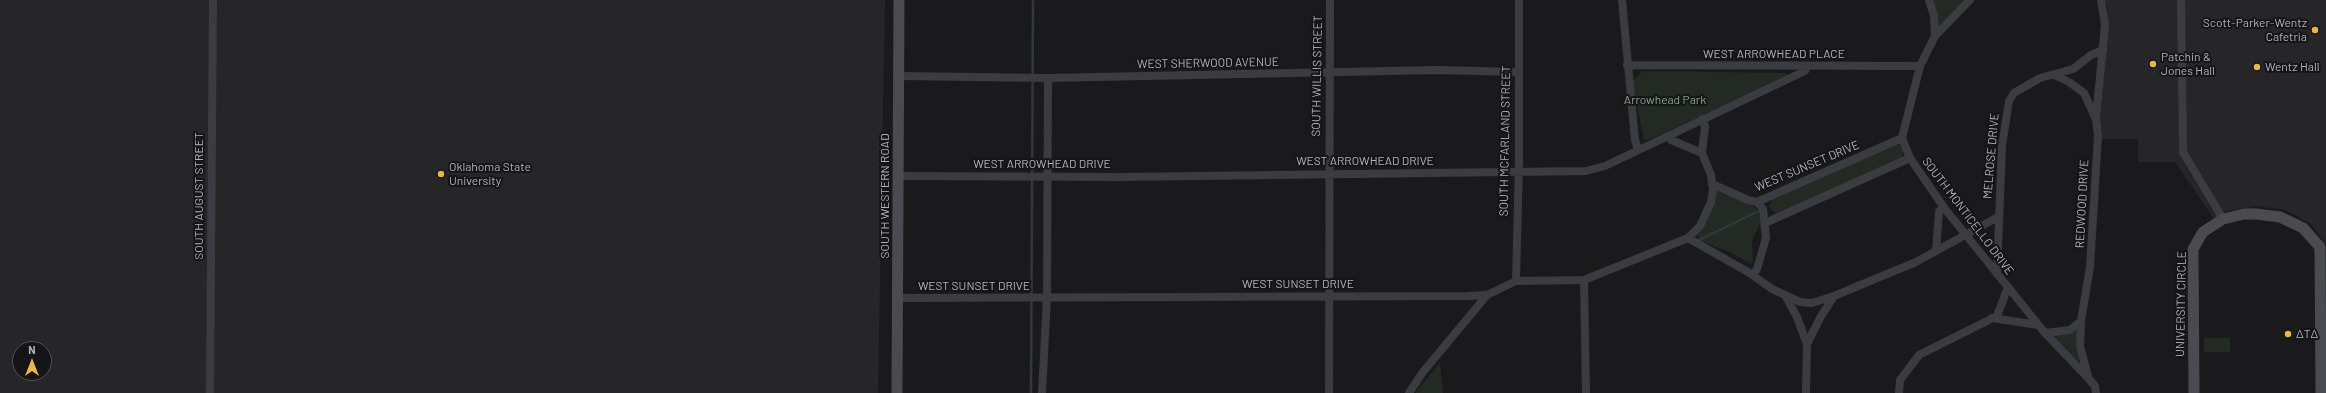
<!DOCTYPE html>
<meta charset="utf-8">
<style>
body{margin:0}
#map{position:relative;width:2326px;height:393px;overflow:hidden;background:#1a1a1c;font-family:Barlow,sans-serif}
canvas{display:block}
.north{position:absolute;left:12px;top:341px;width:40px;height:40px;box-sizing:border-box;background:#151517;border:1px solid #525358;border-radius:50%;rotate:0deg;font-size:11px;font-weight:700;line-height:16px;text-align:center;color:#adb1ba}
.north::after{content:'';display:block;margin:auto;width:14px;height:18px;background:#e6b848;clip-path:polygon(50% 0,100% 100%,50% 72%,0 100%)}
</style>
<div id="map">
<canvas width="2326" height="393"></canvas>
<div class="north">N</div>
</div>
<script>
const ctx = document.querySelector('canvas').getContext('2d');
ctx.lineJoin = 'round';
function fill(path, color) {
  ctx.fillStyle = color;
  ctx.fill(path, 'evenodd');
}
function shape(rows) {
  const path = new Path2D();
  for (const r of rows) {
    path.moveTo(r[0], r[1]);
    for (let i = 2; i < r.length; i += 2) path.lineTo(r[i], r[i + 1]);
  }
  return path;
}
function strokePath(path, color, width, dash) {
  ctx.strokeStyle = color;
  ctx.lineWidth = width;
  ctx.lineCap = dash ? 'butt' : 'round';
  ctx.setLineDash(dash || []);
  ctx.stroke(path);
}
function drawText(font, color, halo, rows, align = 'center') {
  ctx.font = font + ' Barlow,sans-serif';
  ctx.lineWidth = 4;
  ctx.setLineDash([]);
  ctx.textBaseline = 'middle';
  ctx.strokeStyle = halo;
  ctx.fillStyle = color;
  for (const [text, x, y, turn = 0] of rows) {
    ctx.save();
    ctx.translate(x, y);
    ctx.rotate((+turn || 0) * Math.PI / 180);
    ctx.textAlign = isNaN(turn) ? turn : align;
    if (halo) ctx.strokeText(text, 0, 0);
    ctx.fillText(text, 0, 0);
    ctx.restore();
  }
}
const built = shape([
 [0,0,885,0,878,393,0,393],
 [20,349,44,349,44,373,20,373],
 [2104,0,2326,0,2326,244,2311,224,2286,210,2256,206,2226,211,2214,219,2175,162,2138,162,2138,139,2099,139,2108,8]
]);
const green = shape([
 [1929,0,1970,0,1935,36],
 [1642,71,1784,73,1789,75,1651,139,1644,140,1632,82],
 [1894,144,1902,146,1904,150,1902,158,1778,214,1771,210,1769,206,1773,199],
 [1715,189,1725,195,1748,203,1755,207,1760,215,1760,223,1752,241,1753,262,1751,264,1729,252,1701,241,1698,236,1696,233],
 [2081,321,2080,346,2088,378,2045,333,2070,330],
 [2204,338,2230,338,2230,352,2204,352],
 [1440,363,1443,393,1416,393,1416,392]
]);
const stream = shape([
 [1697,241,1761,210],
 [1031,393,1033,0]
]);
const street = shape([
 [1622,0,1635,140,1638,150],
 [1929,0,1934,16,1935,36],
 [1970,0,1935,36,1920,66,1902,138,1910,158,1945,209,2045,333,2088,378,2095,386,2096,393],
 [2181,0,2183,152,2223,219],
 [1627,65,1920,66],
 [2054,75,2069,82,2084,93,2095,117],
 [898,76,1048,78,1437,70,1518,72],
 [1668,136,1671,140,1702,153],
 [898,176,1120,177,1586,171,1605,166,1805,71,1807,66],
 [1712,184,1748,200,1757,202,1902,138],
 [1765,223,1910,158],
 [1688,238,1700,226,1711,202,1713,189,1711,175,1702,153,1705,126,1702,119],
 [1936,251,1939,211,1945,209],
 [1997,274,2002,146,2009,101,2014,93,2040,78,2073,69,2091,55,2103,50],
 [1753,275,1757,269,1766,238,1763,209,1757,202],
 [1584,280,1586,393],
 [1516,281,1519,162,1519,0],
 [1785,295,1797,317,1807,344],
 [897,298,1468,296,1487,295,1516,281,1584,280,1688,238,1748,272,1772,289,1800,302,1812,303,1834,296],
 [1992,318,2038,325],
 [2045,333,2070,330,2081,321],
 [2088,376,2080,346,2081,321,2090,267,2098,136,2096,118,2105,25,2101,0],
 [210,393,213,0],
 [1042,393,1047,297,1048,78],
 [1329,393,1330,0],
 [1409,393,1423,372,1487,295],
 [1806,393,1807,344,1820,318,1834,296,1916,262,1998,217],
 [1899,393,1900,380,1919,355,1997,316,2008,287]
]);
const secondary = shape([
 [897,393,899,0],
 [2194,393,2193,249,2203,232,2223,219,2244,214,2256,214,2280,217,2303,228,2320,247,2321,393]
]);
const markers = [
 [2315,30,4,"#e6b848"],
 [2153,64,4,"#e6b848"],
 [2257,67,4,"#e6b848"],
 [441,174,4,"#e6b848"],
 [2288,334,4,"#e6b848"]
];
const poiNames = [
 ["Scott-Parker-Wentz",2307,23,"right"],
 ["Cafetria",2307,37,"right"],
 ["Patchin &",2161,57],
 ["Jones Hall",2161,71],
 ["Wentz Hall",2265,67],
 ["Oklahoma State",449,167],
 ["University",449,181],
 ["ΔTΔ",2296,334]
];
const streetNames = [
 ["WEST ARROWHEAD PLACE",1774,54],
 ["WEST SHERWOOD AVENUE",1208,63,-1],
 ["SOUTH WILLIS STREET",1317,76,-89],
 ["SOUTH MCFARLAND STREET",1505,141,-89],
 ["MELROSE DRIVE",1991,156,-85],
 ["WEST ARROWHEAD DRIVE",1365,161],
 ["WEST ARROWHEAD DRIVE",1042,164],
 ["WEST SUNSET DRIVE",1807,166,-23],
 ["SOUTH AUGUST STREET",199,196,-90],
 ["SOUTH WESTERN ROAD",885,196,-90],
 ["REDWOOD DRIVE",2082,204,-87],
 ["SOUTH MONTICELLO DRIVE",1968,216,53],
 ["WEST SUNSET DRIVE",1298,284],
 ["WEST SUNSET DRIVE",974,286],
 ["UNIVERSITY CIRCLE",2181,304,-89]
];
const parkNames = [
 ["Arrowhead Park",1665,100]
];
fill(built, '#262629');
fill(green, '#222a23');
strokePath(stream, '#30383f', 2.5);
strokePath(street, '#3b3c41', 8);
strokePath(secondary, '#494b50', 11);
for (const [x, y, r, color] of markers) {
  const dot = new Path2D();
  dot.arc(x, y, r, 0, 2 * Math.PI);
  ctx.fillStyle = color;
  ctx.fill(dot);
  strokePath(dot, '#151517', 1.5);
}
drawText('12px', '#adb1ba', '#151517', poiNames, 'left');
drawText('12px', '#adb1ba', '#151517', streetNames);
drawText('12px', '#86a489', '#151517', parkNames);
</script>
